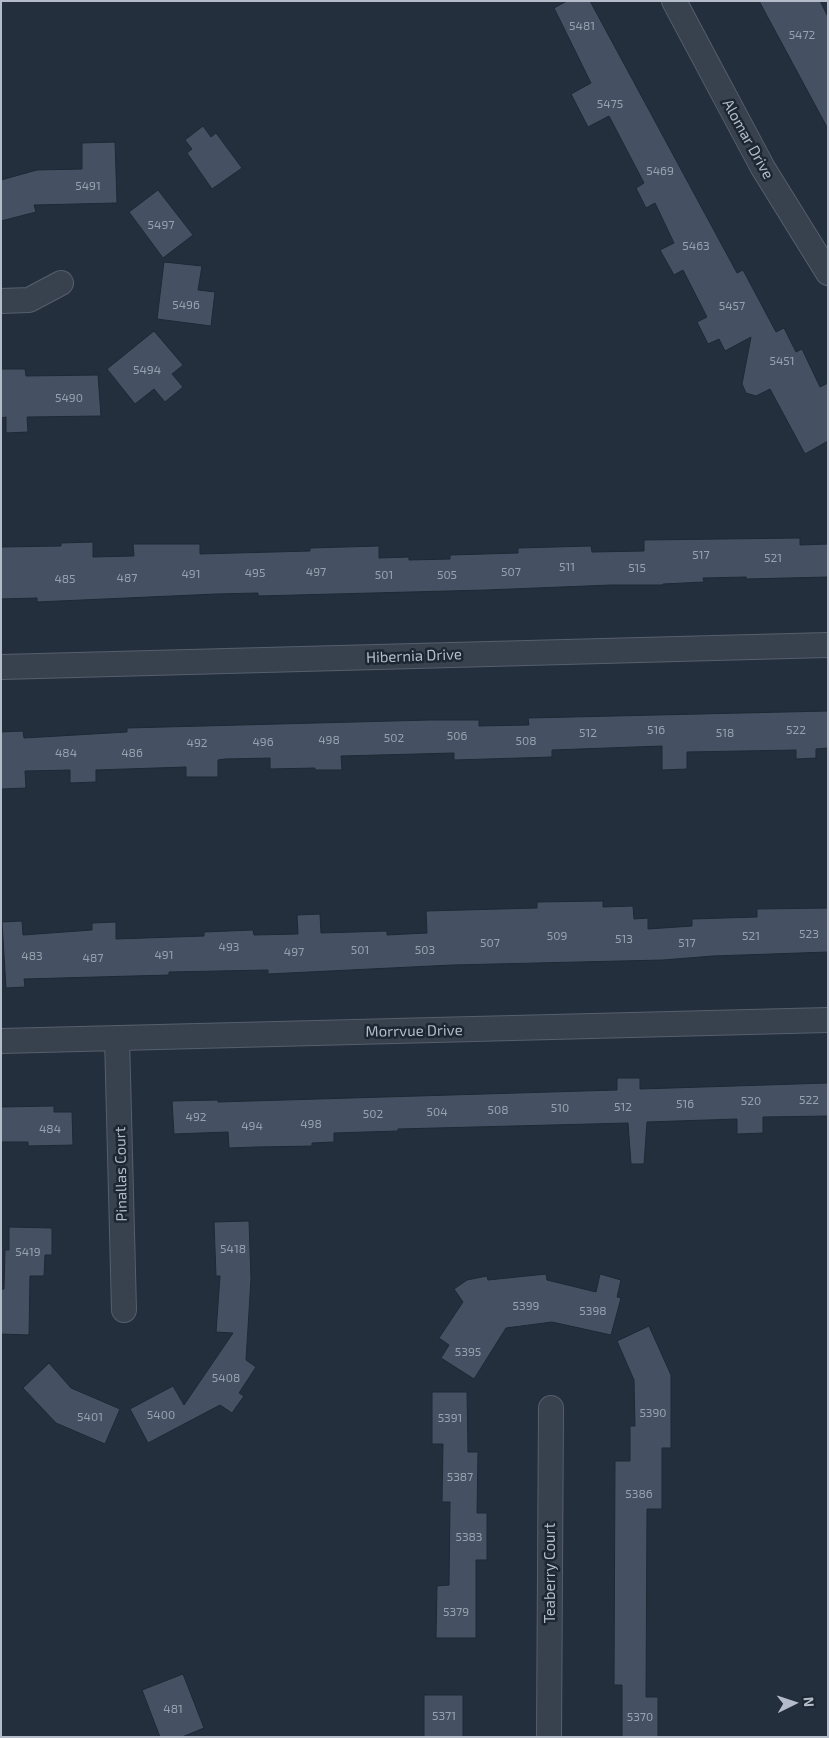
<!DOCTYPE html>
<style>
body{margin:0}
#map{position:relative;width:829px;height:1738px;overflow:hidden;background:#242f3e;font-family:"Exo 2",sans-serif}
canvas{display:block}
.frame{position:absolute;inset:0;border:2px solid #b4bcc9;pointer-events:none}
.north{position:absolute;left:769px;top:1678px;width:50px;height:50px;-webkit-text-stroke:4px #1d2633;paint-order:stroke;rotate:86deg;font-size:14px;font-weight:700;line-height:20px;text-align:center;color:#b4bcc9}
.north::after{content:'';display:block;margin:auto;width:18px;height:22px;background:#b4bcc9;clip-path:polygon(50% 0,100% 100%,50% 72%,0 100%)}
</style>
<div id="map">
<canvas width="829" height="1738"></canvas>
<div class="frame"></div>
<div class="north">N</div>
</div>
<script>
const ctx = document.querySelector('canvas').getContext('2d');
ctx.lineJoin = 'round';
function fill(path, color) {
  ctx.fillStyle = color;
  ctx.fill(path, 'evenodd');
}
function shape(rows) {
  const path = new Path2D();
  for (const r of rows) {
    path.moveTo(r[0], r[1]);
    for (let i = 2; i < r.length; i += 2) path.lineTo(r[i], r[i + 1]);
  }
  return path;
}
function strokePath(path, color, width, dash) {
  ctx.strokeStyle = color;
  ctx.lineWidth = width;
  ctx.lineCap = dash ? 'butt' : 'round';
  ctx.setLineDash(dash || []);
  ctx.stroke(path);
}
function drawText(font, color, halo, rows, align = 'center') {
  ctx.font = font + ' "Exo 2",sans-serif';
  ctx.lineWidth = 5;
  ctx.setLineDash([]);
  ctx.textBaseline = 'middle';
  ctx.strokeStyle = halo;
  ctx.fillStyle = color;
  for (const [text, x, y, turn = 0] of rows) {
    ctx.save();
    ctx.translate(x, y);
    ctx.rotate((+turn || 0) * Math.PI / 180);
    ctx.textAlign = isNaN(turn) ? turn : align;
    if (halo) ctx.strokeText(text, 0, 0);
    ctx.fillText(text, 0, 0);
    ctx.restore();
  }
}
const building = shape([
 [567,1,590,1,737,273,743,270,776,332,784,328,796,352,802,349,820,387,828,383,828,441,805,454,770,389,756,396,746,393,742,384,751,337,725,351,719,339,708,344,697,322,707,317,683,270,674,275,660,250,674,243,655,203,646,208,636,188,644,183,609,116,588,127,571,94,591,83,554,8,567,1],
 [759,1,820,1,828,17,828,129,759,1],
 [203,126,211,137,216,133,242,168,212,189,187,153,192,149,185,140,203,126],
 [115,142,117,203,34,205,36,212,1,221,1,180,37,170,82,169,82,143,115,142],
 [158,190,193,235,163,258,129,212,158,190],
 [164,262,202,266,198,290,215,292,211,326,157,319,164,262],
 [154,331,183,365,172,374,183,387,165,402,154,389,135,404,107,369,154,331],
 [1,369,25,369,26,376,98,375,101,416,27,417,28,432,6,433,6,417,1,418,1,369],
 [800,538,800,545,828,544,828,577,746,579,746,577,703,578,704,582,663,584,663,585,611,585,486,590,258,596,258,593,216,594,37,602,37,598,1,599,1,547,61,546,61,543,93,542,93,557,134,556,133,544,200,544,200,554,310,551,310,548,379,546,379,558,409,557,409,560,450,559,450,555,518,553,518,548,591,546,592,552,644,551,644,540,800,538],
 [828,711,828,748,816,749,816,758,796,759,796,750,687,752,687,769,662,770,662,746,552,750,552,757,454,760,454,753,341,756,342,770,315,770,315,768,270,769,270,758,225,759,218,760,218,777,186,777,186,767,96,770,96,782,70,783,70,770,25,771,26,788,1,789,1,732,23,731,24,738,127,732,127,728,430,720,479,720,479,726,529,725,528,718,828,711],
 [603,901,603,907,633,906,634,919,648,918,648,929,692,926,692,919,757,917,757,909,828,908,828,952,713,956,663,960,452,965,268,974,268,970,169,972,169,975,24,979,25,987,6,988,2,922,22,921,23,935,92,930,92,923,116,922,116,939,204,936,204,932,253,930,254,935,298,934,297,915,320,914,321,933,387,931,387,935,427,933,426,911,537,908,537,902,603,901],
 [617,1078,640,1078,640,1089,828,1083,828,1116,763,1117,763,1133,737,1134,737,1119,647,1122,644,1164,631,1164,628,1123,398,1129,398,1131,334,1133,334,1142,312,1143,312,1146,256,1147,229,1148,228,1132,174,1134,172,1101,218,1100,218,1102,617,1090,617,1078],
 [54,1106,54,1112,72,1112,73,1145,28,1146,28,1142,1,1142,1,1107,54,1106],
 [249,1221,251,1279,246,1360,256,1367,239,1393,244,1396,232,1413,220,1405,148,1443,130,1409,173,1386,184,1405,233,1333,216,1332,220,1276,216,1276,214,1222,249,1221],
 [9,1227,52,1228,52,1255,45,1255,44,1276,30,1276,29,1335,1,1334,1,1289,4,1289,5,1250,9,1250,9,1227],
 [546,1274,547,1280,596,1292,600,1274,621,1280,617,1297,621,1298,611,1335,552,1322,506,1328,474,1379,441,1358,449,1345,439,1338,463,1302,454,1289,467,1280,487,1276,488,1280,546,1274],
 [649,1326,671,1375,671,1448,662,1448,662,1509,647,1509,646,1697,658,1697,658,1737,622,1737,622,1685,614,1685,615,1461,630,1461,630,1426,635,1426,634,1380,617,1341,649,1326],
 [49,1363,71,1388,120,1409,105,1444,56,1423,23,1388,49,1363],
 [432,1392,467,1392,468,1452,478,1452,477,1513,487,1513,487,1560,476,1560,476,1638,436,1638,437,1586,449,1585,450,1502,442,1502,443,1444,432,1444,432,1392],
 [183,1674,204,1728,182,1737,160,1737,142,1690,183,1674],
 [424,1695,463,1695,463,1737,424,1737,424,1695]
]);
const minor = shape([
 [674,1,763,168,828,273],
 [1,301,29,300,61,283],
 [1,667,828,645],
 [117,1038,124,1310],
 [1,1041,828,1020],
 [549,1737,551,1408]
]);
const numberNames = [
 ["5481",582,26],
 ["5472",802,35],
 ["5475",610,104],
 ["5469",660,171],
 ["5491",88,186],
 ["5497",161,225],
 ["5463",696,246],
 ["5496",186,305],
 ["5457",732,306],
 ["5451",782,361],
 ["5494",147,370],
 ["5490",69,398],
 ["517",701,555],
 ["521",773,558],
 ["511",567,567],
 ["515",637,568],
 ["497",316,572],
 ["507",511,572],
 ["495",255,573],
 ["491",191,574],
 ["501",384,575],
 ["505",447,575],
 ["487",127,578],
 ["485",65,579],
 ["516",656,730],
 ["522",796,730],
 ["512",588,733],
 ["518",725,733],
 ["506",457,736],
 ["502",394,738],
 ["498",329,740],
 ["508",526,741],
 ["496",263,742],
 ["492",197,743],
 ["484",66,753],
 ["486",132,753],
 ["523",809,934],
 ["509",557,936],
 ["521",751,936],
 ["513",624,939],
 ["507",490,943],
 ["517",687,943],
 ["493",229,947],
 ["501",360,950],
 ["503",425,950],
 ["497",294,952],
 ["491",164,955],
 ["483",32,956],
 ["487",93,958],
 ["522",809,1100],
 ["520",751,1101],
 ["516",685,1104],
 ["512",623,1107],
 ["510",560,1108],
 ["508",498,1110],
 ["504",437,1112],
 ["502",373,1114],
 ["492",196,1117],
 ["498",311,1124],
 ["494",252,1126],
 ["484",50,1129],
 ["5418",233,1249],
 ["5419",28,1252],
 ["5399",526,1306],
 ["5398",593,1311],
 ["5395",468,1352],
 ["5408",226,1378],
 ["5390",653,1413],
 ["5400",161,1415],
 ["5401",90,1417],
 ["5391",450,1418],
 ["5387",460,1477],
 ["5386",639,1494],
 ["5383",469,1537],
 ["5379",456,1612],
 ["481",173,1709],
 ["5371",444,1716],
 ["5370",640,1717]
];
const streetNames = [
 ["Alomar Drive",748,139,61],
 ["Hibernia Drive",414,656,-2],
 ["Morrvue Drive",414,1031,-1],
 ["Pinallas Court",121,1174,-91],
 ["Teaberry Court",550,1573,-90]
];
fill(building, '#455162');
strokePath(building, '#1f2835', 1);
strokePath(minor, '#565f6c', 26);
strokePath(minor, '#38414e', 24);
drawText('12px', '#98a1af', null, numberNames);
drawText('15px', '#b4bcc9', '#1d2633', streetNames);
</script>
